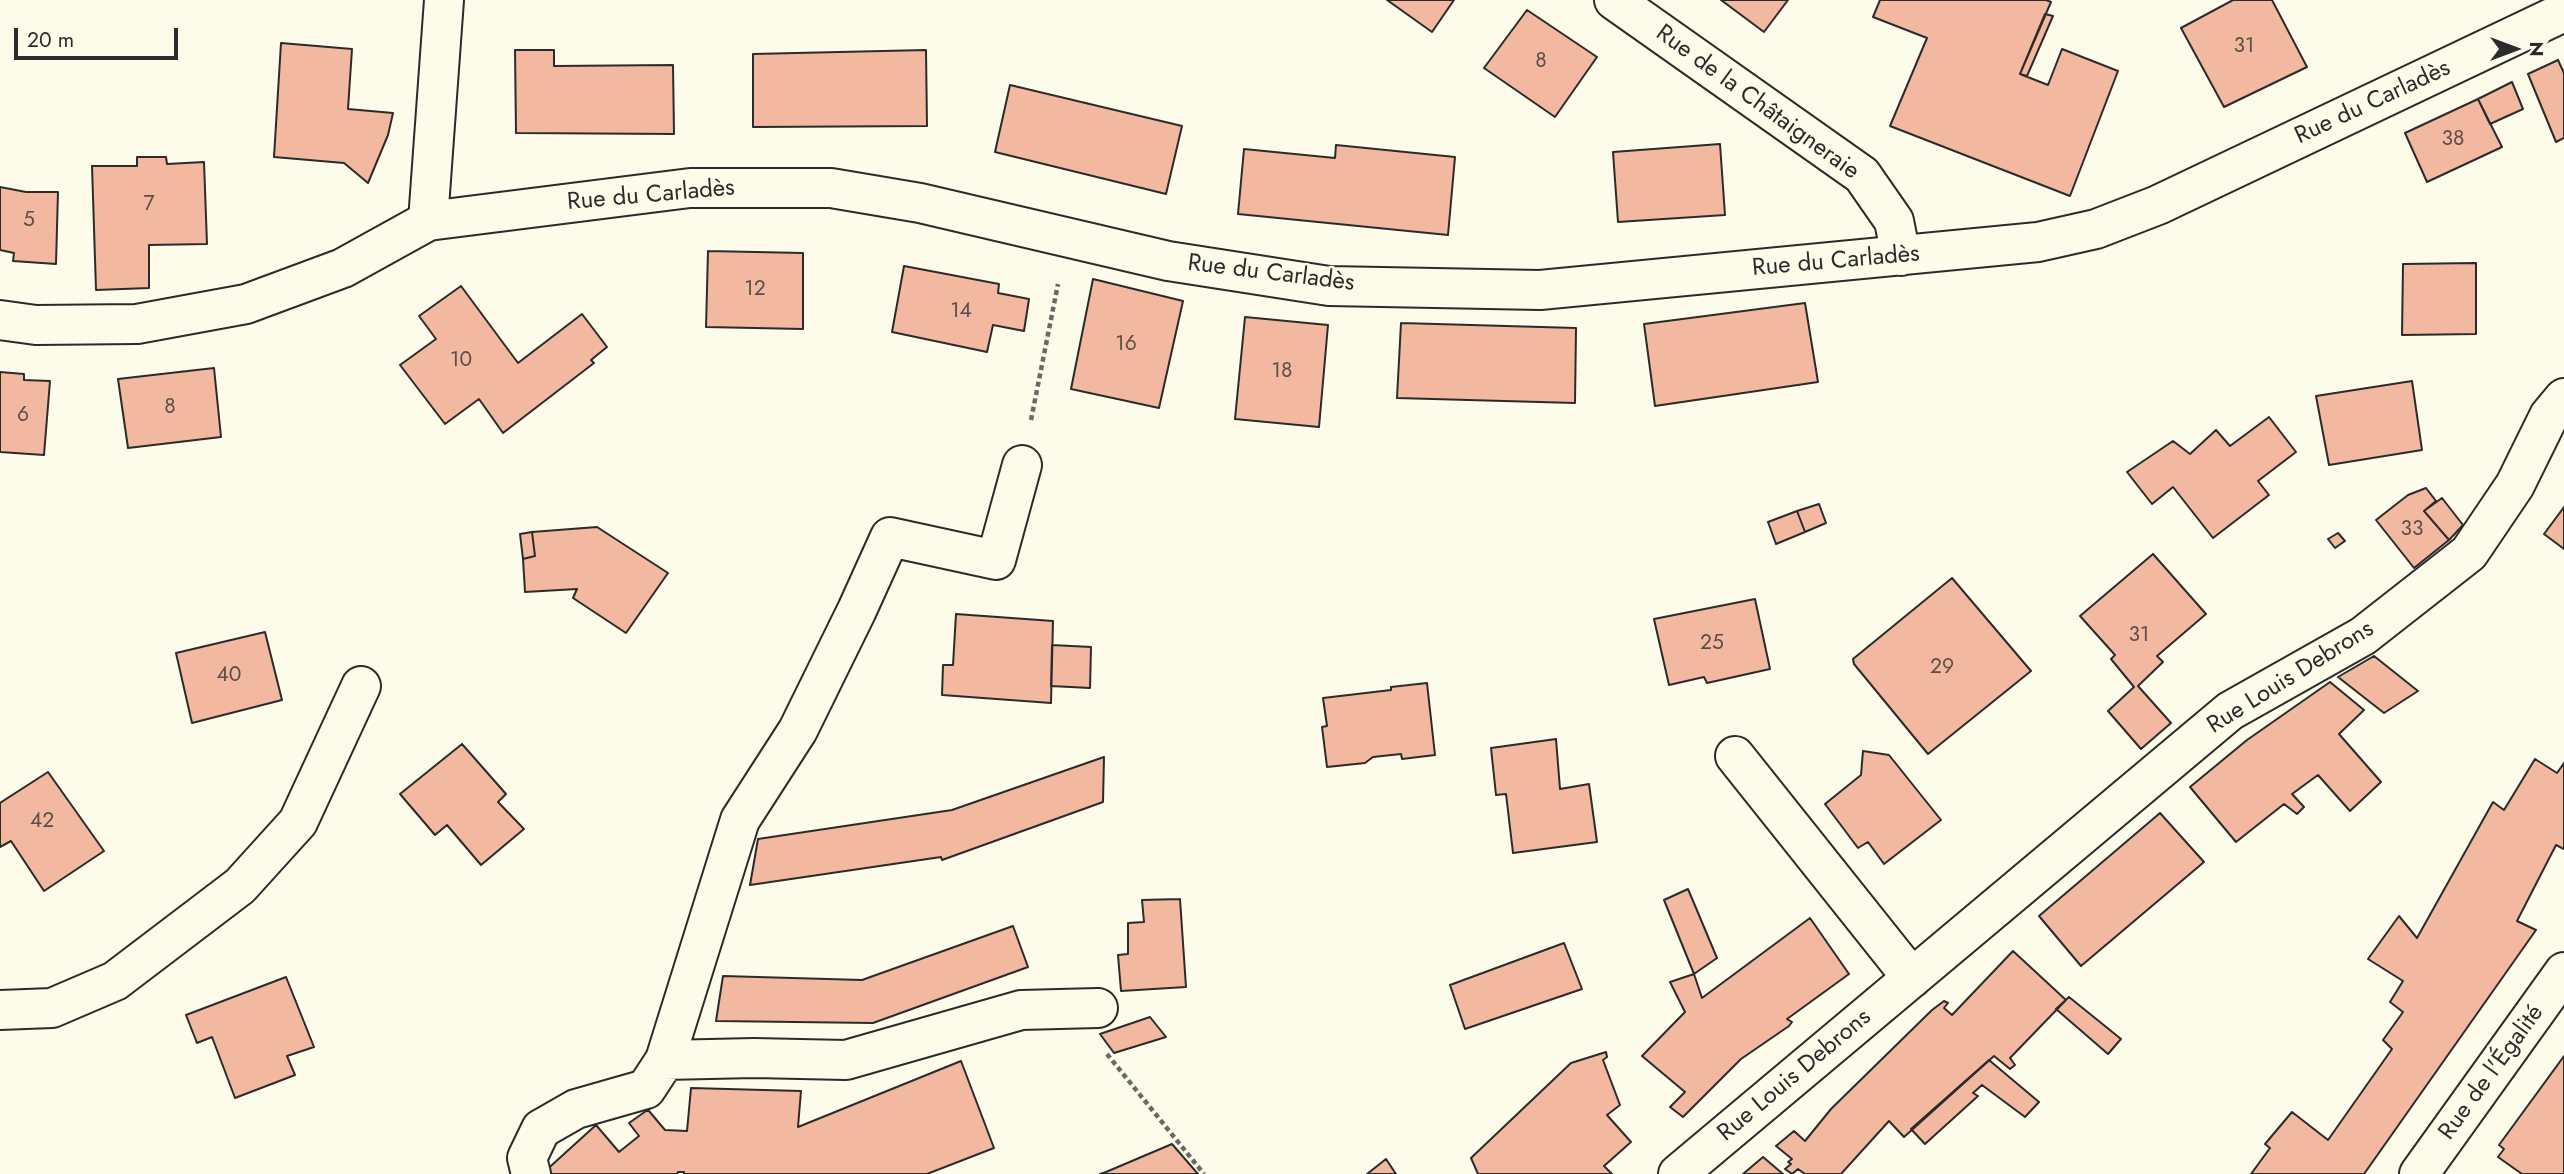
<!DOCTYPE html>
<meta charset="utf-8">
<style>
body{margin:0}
#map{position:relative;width:2564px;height:1174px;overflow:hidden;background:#fdfbea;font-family:Jost,sans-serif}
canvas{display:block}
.north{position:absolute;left:2480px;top:14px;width:70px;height:70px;-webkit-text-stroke:5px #fdfbea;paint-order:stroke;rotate:90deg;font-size:19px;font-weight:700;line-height:28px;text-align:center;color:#2b2b2b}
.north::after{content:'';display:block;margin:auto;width:24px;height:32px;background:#2b2b2b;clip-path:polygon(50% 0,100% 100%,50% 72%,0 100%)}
.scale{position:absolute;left:14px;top:28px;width:164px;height:32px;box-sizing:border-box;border:4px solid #2b2b2b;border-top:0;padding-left:9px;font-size:21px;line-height:24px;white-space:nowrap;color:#2b2b2b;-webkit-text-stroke:5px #fdfbea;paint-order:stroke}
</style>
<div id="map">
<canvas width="2564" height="1174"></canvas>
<div class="north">N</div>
<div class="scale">20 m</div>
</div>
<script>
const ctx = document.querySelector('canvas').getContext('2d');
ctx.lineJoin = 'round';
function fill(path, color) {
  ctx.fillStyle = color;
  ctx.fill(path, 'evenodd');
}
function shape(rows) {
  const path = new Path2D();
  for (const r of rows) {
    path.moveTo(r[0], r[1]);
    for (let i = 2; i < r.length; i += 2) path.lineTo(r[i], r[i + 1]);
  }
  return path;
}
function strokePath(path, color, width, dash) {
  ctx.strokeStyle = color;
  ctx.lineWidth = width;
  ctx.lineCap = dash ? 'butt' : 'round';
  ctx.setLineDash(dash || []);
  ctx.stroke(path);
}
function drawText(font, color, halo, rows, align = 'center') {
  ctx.font = font + ' Jost,sans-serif';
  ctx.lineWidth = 5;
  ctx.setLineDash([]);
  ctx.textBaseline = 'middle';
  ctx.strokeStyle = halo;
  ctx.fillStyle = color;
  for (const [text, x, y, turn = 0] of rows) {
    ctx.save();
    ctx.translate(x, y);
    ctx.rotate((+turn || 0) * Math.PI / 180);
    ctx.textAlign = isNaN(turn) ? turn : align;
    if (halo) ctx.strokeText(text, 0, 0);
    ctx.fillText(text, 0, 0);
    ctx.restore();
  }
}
const building = shape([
 [1387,0,1454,0,1432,32,1387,0],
 [1721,0,1788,0,1764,32,1721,0],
 [1880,0,2046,0,2051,2,2020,74,2048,85,2062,49,2118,71,2070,196,1890,126,1927,38,1873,17,1880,0],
 [2233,0,2272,0,2307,67,2224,107,2181,28,2233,0],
 [1527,10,1597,57,1555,117,1484,68,1527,10],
 [2045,14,2053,16,2027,76,2020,74,2045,14],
 [281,43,352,49,348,109,393,113,388,135,368,183,344,163,274,157,281,43],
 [515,50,554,50,554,66,673,65,674,134,516,133,515,50],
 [926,50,927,126,753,127,753,54,926,50],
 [2558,60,2564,73,2564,138,2556,142,2528,74,2558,60],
 [2512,82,2523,109,2490,124,2478,99,2512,82],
 [1010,85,1182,126,1166,194,995,152,1010,85],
 [2478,99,2502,147,2427,182,2405,133,2478,99],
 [1720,144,1725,215,1618,222,1613,152,1720,144],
 [1336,145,1455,157,1448,235,1238,214,1244,149,1335,158,1336,145],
 [137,157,166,157,167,164,204,162,207,244,149,245,149,288,96,290,92,166,137,166,137,157],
 [0,187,26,192,58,192,56,264,13,261,14,253,0,250,0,187],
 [708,251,803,253,803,329,706,327,708,251],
 [2476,263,2476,334,2402,335,2403,264,2476,263],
 [904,266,999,284,998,293,1029,299,1024,331,993,325,987,352,892,332,904,266],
 [1093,279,1183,301,1159,408,1071,389,1093,279],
 [461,286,518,363,582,314,607,347,591,360,594,363,503,433,479,399,445,424,400,365,436,339,419,316,461,286],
 [1805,303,1818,382,1655,406,1644,324,1805,303],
 [1245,317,1328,325,1319,427,1235,419,1245,317],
 [1401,323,1576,328,1575,403,1397,398,1401,323],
 [214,368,221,437,128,448,118,379,214,368],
 [0,372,24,374,24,380,50,381,44,455,0,452,0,372],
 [2412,381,2422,450,2329,465,2316,396,2412,381],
 [2269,417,2296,452,2258,481,2269,495,2213,538,2173,487,2152,504,2127,472,2173,441,2190,454,2216,430,2230,446,2269,417],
 [2426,488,2436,501,2424,511,2449,540,2414,568,2376,520,2408,495,2426,488],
 [2442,498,2463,525,2449,540,2424,511,2442,498],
 [1819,504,1826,523,1805,532,1797,511,1819,504],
 [2564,507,2564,549,2544,534,2564,507],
 [1797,511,1805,532,1776,544,1768,522,1797,511],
 [597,527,668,573,626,633,573,598,577,589,525,592,523,559,535,556,532,532,597,527],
 [532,532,535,556,523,559,520,534,532,532],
 [2338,533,2345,541,2335,548,2328,539,2338,533],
 [2153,554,2206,614,2157,656,2163,662,2138,686,2171,723,2141,749,2108,711,2134,687,2111,659,2115,655,2080,616,2153,554],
 [1952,578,2031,671,1928,754,1854,664,1853,659,1952,578],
 [1755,599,1770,669,1707,683,1704,677,1669,685,1654,619,1755,599],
 [956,614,1053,621,1051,703,942,695,943,665,953,665,956,614],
 [265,632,282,700,192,723,176,653,265,632],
 [1052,645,1091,647,1090,688,1051,686,1052,645],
 [2374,656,2418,691,2384,713,2338,677,2374,656],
 [2330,682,2364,710,2339,734,2381,782,2350,811,2318,775,2292,794,2304,807,2297,814,2284,804,2236,842,2190,787,2247,740,2330,682],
 [1427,683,1435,755,1402,759,1401,754,1373,757,1365,763,1327,767,1322,727,1327,726,1323,698,1391,690,1391,687,1427,683],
 [1556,739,1560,789,1589,784,1597,842,1513,853,1506,794,1496,795,1491,748,1556,739],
 [462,744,506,794,498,802,524,829,481,865,447,825,435,835,400,794,462,744],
 [1863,751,1889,755,1941,820,1884,864,1868,842,1858,848,1825,804,1861,775,1863,751],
 [1104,757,1103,802,942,860,941,857,750,885,758,839,952,810,1104,757],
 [2535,759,2557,773,2564,763,2564,849,2556,845,2517,921,2536,930,2364,1174,2251,1174,2270,1148,2265,1144,2292,1112,2328,1140,2392,1049,2383,1040,2403,1012,2390,1002,2403,981,2368,959,2399,916,2417,938,2493,802,2504,810,2535,759],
 [48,772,104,851,44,891,11,841,0,847,0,803,48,772],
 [2160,813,2204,862,2081,966,2039,916,2160,813],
 [1688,889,1717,958,1694,974,1664,900,1688,889],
 [1180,899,1186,987,1121,991,1118,955,1128,954,1128,923,1144,922,1142,900,1180,899],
 [1810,918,1849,974,1787,1019,1792,1022,1789,1026,1741,1059,1683,1117,1670,1107,1685,1092,1642,1056,1685,1012,1670,982,1694,974,1702,998,1810,918],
 [1013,926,1028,967,873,1023,716,1021,723,976,862,980,1013,926],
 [1564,943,1582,989,1465,1029,1450,985,1564,943],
 [2013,951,2066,1000,2010,1058,2015,1065,2010,1069,1994,1056,1904,1137,1889,1121,1841,1174,1805,1174,1798,1169,1792,1174,1785,1169,1791,1164,1788,1162,1792,1159,1776,1146,1794,1131,1805,1141,1831,1109,1932,1010,1944,1001,1948,1003,1944,1008,1952,1015,2013,951],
 [286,977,314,1047,287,1056,295,1075,235,1098,212,1037,197,1043,186,1015,286,977],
 [2069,997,2121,1039,2108,1054,2056,1009,2069,997],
 [1150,1017,1166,1037,1114,1053,1100,1034,1150,1017],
 [1606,1052,1607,1057,1603,1060,1620,1105,1607,1115,1631,1142,1604,1166,1612,1174,1478,1174,1471,1158,1571,1063,1606,1052],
 [2564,1056,2564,1174,2522,1174,2498,1157,2504,1149,2499,1145,2564,1056],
 [1989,1060,2039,1102,2025,1117,1982,1085,1973,1093,1978,1096,1925,1144,1911,1129,1989,1060],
 [961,1061,994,1148,927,1174,684,1174,684,1172,678,1172,677,1174,542,1174,596,1125,619,1152,639,1136,629,1123,646,1111,649,1111,665,1130,687,1131,691,1088,801,1091,798,1127,961,1061],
 [1172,1144,1198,1174,1100,1174,1106,1172,1172,1144],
 [1763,1157,1783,1174,1743,1174,1763,1157],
 [1386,1159,1396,1174,1367,1174,1386,1159]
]);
const path = shape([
 [1031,420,1058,284],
 [1107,1054,1204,1174]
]);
const minor = shape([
 [1614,0,1862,175,1894,221,1901,256],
 [428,221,444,0],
 [0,320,36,325,137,324,246,304,343,268,428,221,690,188,831,188,920,203,1168,261,1329,286,1540,290,2038,242,2096,229,2158,205,2564,12],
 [1735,756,1912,978],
 [0,1010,52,1008,115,981,240,886,298,822,361,686],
 [665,1060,754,1058,846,1060,1021,1010,1098,1008],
 [531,1174,527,1158,541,1129,576,1109,646,1089,665,1060,740,820,798,730,857,610,890,537,996,560,1022,465],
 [1678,1174,2230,711,2363,636,2469,553,2515,485,2549,416,2564,398],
 [2419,1174,2564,972]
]);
const numberNames = [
 ["31",2244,47],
 ["8",1541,62],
 ["38",2453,140],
 ["7",149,205],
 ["5",29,221],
 ["12",755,290],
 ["14",961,312],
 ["16",1126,345],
 ["10",461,361],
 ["18",1282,372],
 ["8",170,408],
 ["6",23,416],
 ["33",2412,530],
 ["31",2139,636],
 ["25",1712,644],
 ["29",1942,668],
 ["40",229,676],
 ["42",42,822]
];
const streetNames = [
 ["Rue de la Châtaigneraie",1757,103,36],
 ["Rue du Carladès",2373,103,-25],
 ["Rue du Carladès",651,196,-5],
 ["Rue du Carladès",1836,262,-5],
 ["Rue du Carladès",1271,274,7],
 ["Rue Louis Debrons",2291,678,-32],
 ["Rue de l'Égalité",2492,1073,-54],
 ["Rue Louis Debrons",1795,1076,-40]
];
fill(building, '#f2b8a0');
strokePath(building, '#2b2b2b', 2);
strokePath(minor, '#2b2b2b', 42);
strokePath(path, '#6a6964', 4.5, [5, 3.5]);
strokePath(minor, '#fdfbea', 38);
drawText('21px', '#5d4e48', null, numberNames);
drawText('24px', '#2b2b2b', '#fdfbea', streetNames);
</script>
